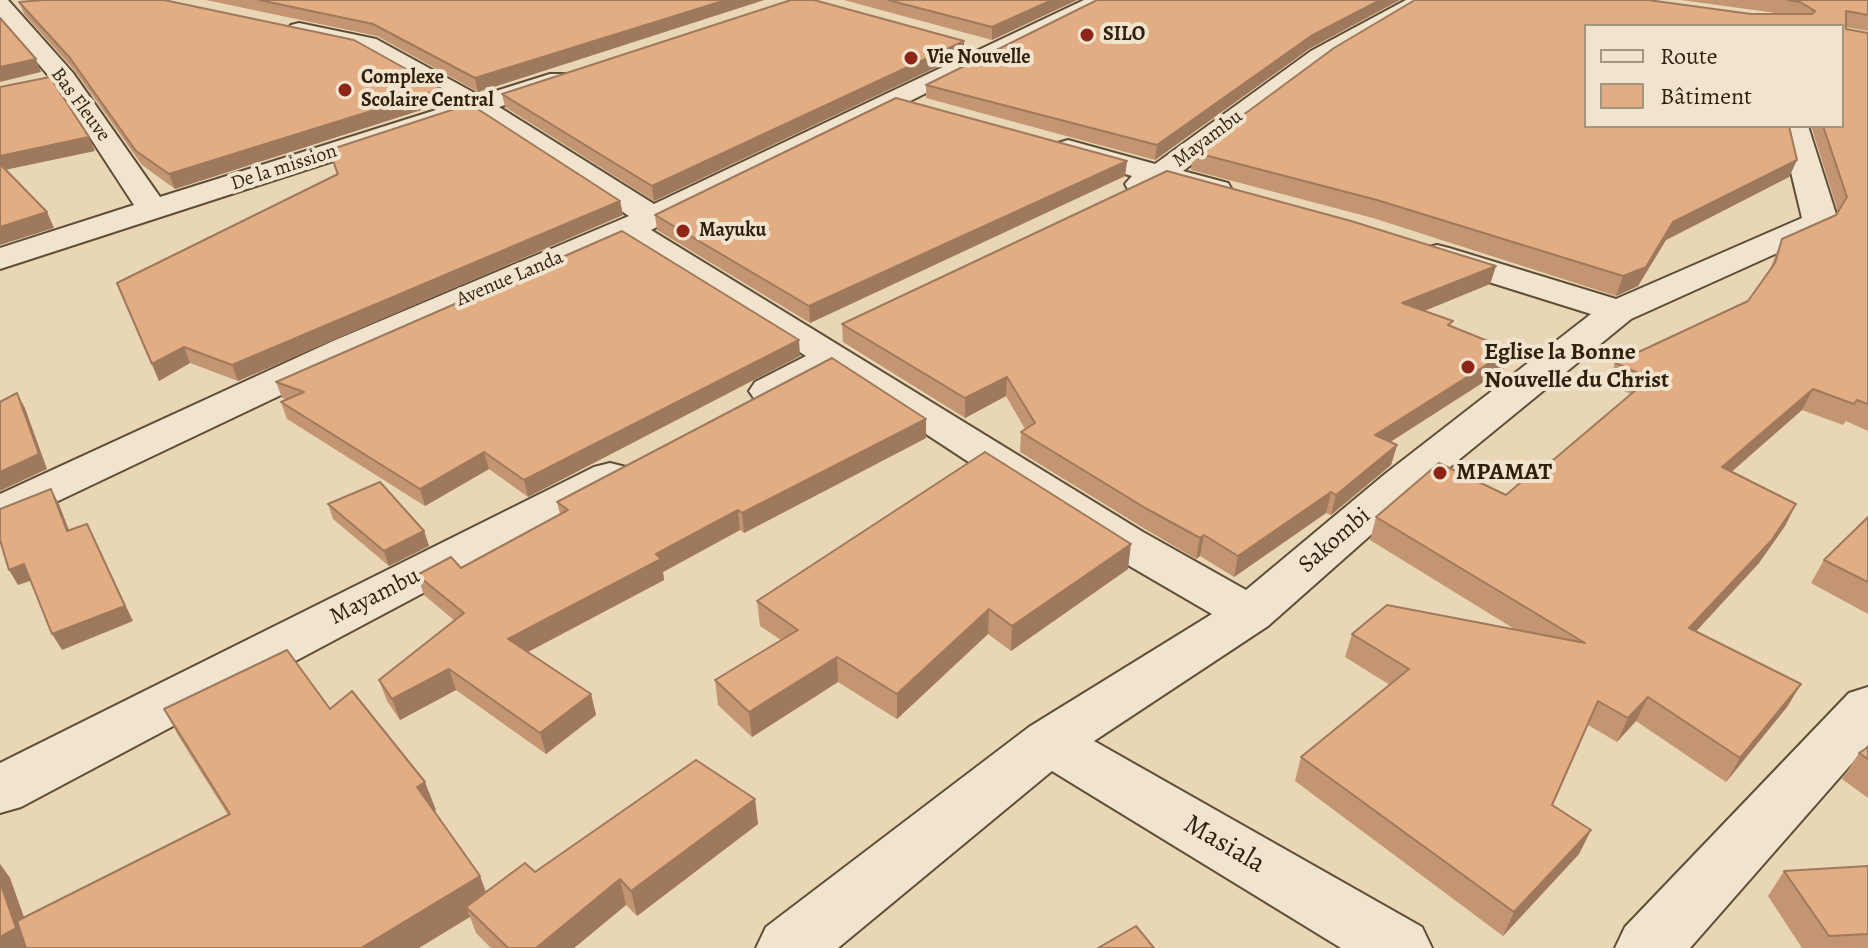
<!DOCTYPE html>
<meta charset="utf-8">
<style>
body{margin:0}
#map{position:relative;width:1868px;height:948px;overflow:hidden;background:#e9d6b4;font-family:Alegreya,serif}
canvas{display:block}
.legend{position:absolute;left:1584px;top:24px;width:260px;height:104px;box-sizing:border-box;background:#f1e4ce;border:2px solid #a49580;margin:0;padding:10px 14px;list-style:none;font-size:24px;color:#311f0c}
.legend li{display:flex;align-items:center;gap:16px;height:40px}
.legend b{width:40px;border:2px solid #a49580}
</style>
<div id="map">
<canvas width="1868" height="948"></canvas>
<ul class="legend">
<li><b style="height:10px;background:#f1e4ce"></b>Route</li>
<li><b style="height:22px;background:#e3ad84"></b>Bâtiment</li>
</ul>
</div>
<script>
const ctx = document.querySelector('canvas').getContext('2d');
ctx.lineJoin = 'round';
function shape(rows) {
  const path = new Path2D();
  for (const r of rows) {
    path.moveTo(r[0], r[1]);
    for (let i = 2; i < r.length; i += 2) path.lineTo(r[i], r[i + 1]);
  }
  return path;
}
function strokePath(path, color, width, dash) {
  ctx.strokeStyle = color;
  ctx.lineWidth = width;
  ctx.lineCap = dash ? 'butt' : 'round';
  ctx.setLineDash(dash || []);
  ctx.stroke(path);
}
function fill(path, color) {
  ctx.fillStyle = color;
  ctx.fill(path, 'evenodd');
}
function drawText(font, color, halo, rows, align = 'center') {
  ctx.font = font + ' Alegreya,serif';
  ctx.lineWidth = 8;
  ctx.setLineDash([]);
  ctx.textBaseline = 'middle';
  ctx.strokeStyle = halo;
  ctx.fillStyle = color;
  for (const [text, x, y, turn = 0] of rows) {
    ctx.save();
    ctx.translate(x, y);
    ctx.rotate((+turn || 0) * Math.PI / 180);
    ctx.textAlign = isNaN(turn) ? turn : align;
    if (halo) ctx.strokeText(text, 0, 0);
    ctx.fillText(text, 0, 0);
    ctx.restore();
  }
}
const minor = shape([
 [0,0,8,0,73,73,160,197,455,104,359,50,291,35,287,30,291,25,299,23,376,39,480,96,550,74,568,74,572,79,568,84,499,107,654,204,1084,0,1113,0,651,230,1143,532,1246,590,1385,474,1591,314,1425,262,1420,255,1425,248,1437,245,1449,248,1616,299,1802,218,1780,126,1808,126,1836,214,1826,231,1631,319,1417,494,1268,626,1094,741,1422,927,1432,948,1341,948,1052,771,838,948,756,948,766,927,1029,727,1212,614,1109,554,833,373,783,400,769,403,755,400,749,391,755,382,806,356,625,242,361,357,16,521,0,525,0,494,333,341,629,216,475,115,0,269,0,248,134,205,54,82,0,19,0,0],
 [1406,0,1434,0,1329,61,1183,171,1228,183,1232,190,1228,197,1217,199,1163,185,1140,193,1129,191,1125,184,1132,176,1058,155,1053,149,1058,143,1068,140,1155,164,1311,51,1406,0],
 [610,463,626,467,632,476,626,485,21,807,0,813,0,763,594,467,610,463],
 [1868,687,1868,745,1690,948,1615,948,1625,927,1849,693,1868,687]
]);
const wall = shape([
 [206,0,764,0,478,92,377,36],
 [844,0,1077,0,992,40],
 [1415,0,1648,0,1751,14,1783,14,1681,0,1868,0,1868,31,1846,27,1846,29,1868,33,1868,431,1846,421,1843,425,1802,410,1732,471,1796,504,1785,526,1759,563,1696,631,1801,684,1787,707,1726,782,1636,721,1617,742,1588,725,1552,805,1591,830,1579,854,1503,936,1295,781,1301,757,1390,685,1345,657,1352,634,1387,605,1516,630,1370,540,1376,517,1439,463,1506,495,1535,470,1539,472,1631,394,1608,384,1615,363,1748,301,1770,269,1782,239,1836,215,1838,212,1811,126,1842,126,1842,26,1586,26,1586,126,1789,126,1797,160,1789,177,1666,240,1638,286,1616,296,1373,218,1191,170,1193,152,1334,48],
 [19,2,446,102,175,189,142,165,75,71,24,14],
 [964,41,964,54,654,201,505,107,502,94],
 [1309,49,1155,160,926,98,926,85],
 [329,150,620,201,623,215,238,381,190,363,159,381,117,283,337,175],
 [1127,161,1125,176,810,323,657,230,655,215],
 [1496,266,1490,284,1424,311,1452,327,1510,350,1504,369,1390,442,1397,445,1391,465,1331,515,1326,513,1234,577,1200,556,1196,559,1145,529,1020,452,1021,432,1025,429,1006,396,965,418,843,342,842,324],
 [800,356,528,497,489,469,425,506,287,419,281,402,287,400,282,398,276,382],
 [926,438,744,533,740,530,663,572,664,580,527,652,591,694,596,715,546,754,456,690,400,720,387,701,379,680,455,621,424,595,417,575,461,568,560,514,557,502],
 [328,504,424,531,429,546,389,566,333,519],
 [1868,517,1868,614,1811,583,1824,560],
 [1128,569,1011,651,988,634,897,719,838,682,752,737,718,705,715,680,781,640,760,626,757,601],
 [164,709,330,709,436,810,434,811,480,876,486,892,535,872,755,799,758,824,637,916,626,905,574,948,491,948,476,933,470,917,0,948,0,864,10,878,24,918,228,815,179,737],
 [1868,747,1868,798,1842,779,1859,753],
 [1868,866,1868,948,1802,948,1768,896,1784,871]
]);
const shadedWall = shape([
 [726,0,764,0,478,92,475,78],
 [1052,0,1077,0,992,40,992,27],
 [1380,0,1400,0,1309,49,1155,160,1157,145,1311,36],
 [964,41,964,54,654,201,652,186],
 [36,59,41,72,0,82,0,67],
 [442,89,446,102,175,189,169,174],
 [89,137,95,151,0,171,0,156],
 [1797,160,1789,177,1666,240,1638,286,1616,296,1623,276,1673,222],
 [1127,161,1125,176,810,323,809,306],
 [620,201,623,215,238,381,232,365],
 [47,212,54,228,0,245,0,227],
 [1496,266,1490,284,1397,322,1402,303],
 [799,340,800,356,528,497,524,480],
 [184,347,190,363,159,381,152,364],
 [1510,350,1504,369,1370,455,1375,435],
 [1007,377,1006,396,965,418,965,398],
 [1813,389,1802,410,1712,489,1722,467],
 [17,393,25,408,47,469,0,491,0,472],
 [926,419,926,438,744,533,742,513],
 [1397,445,1391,465,1331,515,1336,495],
 [484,452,489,469,425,506,420,489],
 [51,489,59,504,75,546,67,531],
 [1331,492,1326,513,1234,577,1238,556],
 [1796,504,1785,526,1759,563,1678,651,1689,628],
 [738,510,740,530,663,572,664,580,513,660,508,639,656,554],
 [87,524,133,621,62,650,52,634],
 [424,531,429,546,389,566,384,551],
 [1204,535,1200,556,1196,559,1200,538],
 [1131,544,1128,569,1011,651,1012,626],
 [24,564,33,580,18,585,9,570],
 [989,609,988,634,897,719,897,694],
 [837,657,838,682,752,737,749,712],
 [449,669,456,690,400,720,392,699],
 [1801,684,1787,707,1726,782,1740,758],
 [591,694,596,715,546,754,540,733],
 [1648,697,1636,721,1617,742,1628,718],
 [425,782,436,810,428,815,417,787],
 [755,799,758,824,637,916,631,891],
 [1591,830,1579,854,1503,936,1514,912],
 [0,864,10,878,35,948,0,948],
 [480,876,490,904,466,907,470,917,419,948,361,948],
 [620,879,626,905,574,948,536,948]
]);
const building = shape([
 [43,0,164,0,354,40,442,89,169,174,136,151,70,58,19,2,43,0],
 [259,0,726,0,475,78,373,24,259,0],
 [791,0,814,0,964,41,652,186,502,94,791,0],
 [888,0,1052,0,992,27,888,0],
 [1097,0,1380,0,1311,36,1157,145,926,85,1097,0],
 [1415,0,1648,0,1751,14,1812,14,1815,11,1800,2,1788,0,1868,0,1868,15,1846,11,1846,29,1868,33,1868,404,1857,400,1854,404,1813,389,1722,467,1796,504,1771,541,1689,628,1801,684,1740,758,1648,697,1628,718,1598,701,1552,805,1591,830,1514,912,1301,757,1409,669,1352,634,1387,605,1585,643,1376,517,1439,463,1506,495,1535,470,1539,472,1650,378,1615,363,1748,301,1775,263,1782,239,1836,215,1847,197,1823,126,1842,126,1842,26,1586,26,1586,126,1789,126,1797,160,1673,222,1646,267,1623,276,1377,200,1193,152,1334,48,1415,0],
 [0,18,36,59,0,67,0,18],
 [50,77,89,137,0,156,0,87,50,77],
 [896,98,1127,161,809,306,655,215,896,98],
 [470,104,620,201,232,365,184,347,152,364,117,283,338,174,329,150,470,104],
 [0,164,47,212,0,227,0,164],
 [1167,171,1351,221,1496,266,1402,303,1453,321,1448,325,1510,350,1375,435,1397,445,1336,495,1331,492,1238,556,1204,535,1200,538,1147,509,1021,432,1035,423,1007,377,965,398,842,324,1167,171],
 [622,231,799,340,524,480,484,452,420,489,281,402,304,392,276,382,622,231],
 [832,358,926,419,742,513,738,510,656,554,661,559,508,639,591,694,540,733,449,669,392,699,379,680,464,613,417,575,451,557,461,568,568,510,557,502,832,358],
 [17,393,39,454,0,472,0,402,17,393],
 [985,452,1131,544,1012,626,989,609,897,694,837,657,749,712,715,680,798,630,757,601,985,452],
 [380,482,424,531,384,551,328,504,380,482],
 [51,489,67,531,87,524,125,606,52,634,24,564,9,570,0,540,0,509,51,489],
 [1868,517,1868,582,1824,560,1868,517],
 [287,650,330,709,352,691,425,782,417,787,480,876,361,948,26,948,17,921,230,814,164,709,287,650],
 [1868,747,1868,759,1859,753,1868,747],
 [696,760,755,799,631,891,620,879,536,948,508,948,466,907,525,863,535,872,696,760],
 [1868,866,1868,934,1829,936,1784,871,1868,866],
 [0,882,16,928,0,937,0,882],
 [1136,926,1154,948,1098,948,1136,926]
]);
const markers = [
 [1087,35,8,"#8f2418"],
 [911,58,8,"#8f2418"],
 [345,90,8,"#8f2418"],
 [683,231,8,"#8f2418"],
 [1468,367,8,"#8f2418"],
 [1440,473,8,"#8f2418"]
];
const farPoinames = [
 ["SILO",1103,35],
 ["Vie Nouvelle",927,58],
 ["Complexe",361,78],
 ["Scolaire Central",361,101],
 ["Mayuku",699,231]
];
const farStreetnames = [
 ["Bas Fleuve",80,105,54],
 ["Mayambu",1208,139,-37],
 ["De la mission",284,168,-18],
 ["Avenue Landa",510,279,-23]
];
const poiNames = [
 ["Eglise la Bonne",1484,353],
 ["Nouvelle du Christ",1484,381],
 ["MPAMAT",1456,473]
];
const streetNames = [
 ["Sakombi",1335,541,-41],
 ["Mayambu",375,597,-27]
];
const nearStreetnames = [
 ["Masiala",1224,845,30]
];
strokePath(minor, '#5f4d36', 4);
fill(minor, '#f1e4ce');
fill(wall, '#c39572');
fill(shadedWall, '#9f795c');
fill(building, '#e3ad84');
strokePath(building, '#9f795c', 2);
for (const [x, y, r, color] of markers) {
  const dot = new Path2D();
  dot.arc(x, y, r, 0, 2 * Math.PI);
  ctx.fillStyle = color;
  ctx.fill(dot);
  strokePath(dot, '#f1e4ce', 3);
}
drawText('bold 20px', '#311f0c', '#f1e4ce', farPoinames, 'left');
drawText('20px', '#311f0c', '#f1e4ce', farStreetnames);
drawText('bold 24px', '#311f0c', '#f1e4ce', poiNames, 'left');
drawText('24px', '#311f0c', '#f1e4ce', streetNames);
drawText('28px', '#311f0c', '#f1e4ce', nearStreetnames);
</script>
